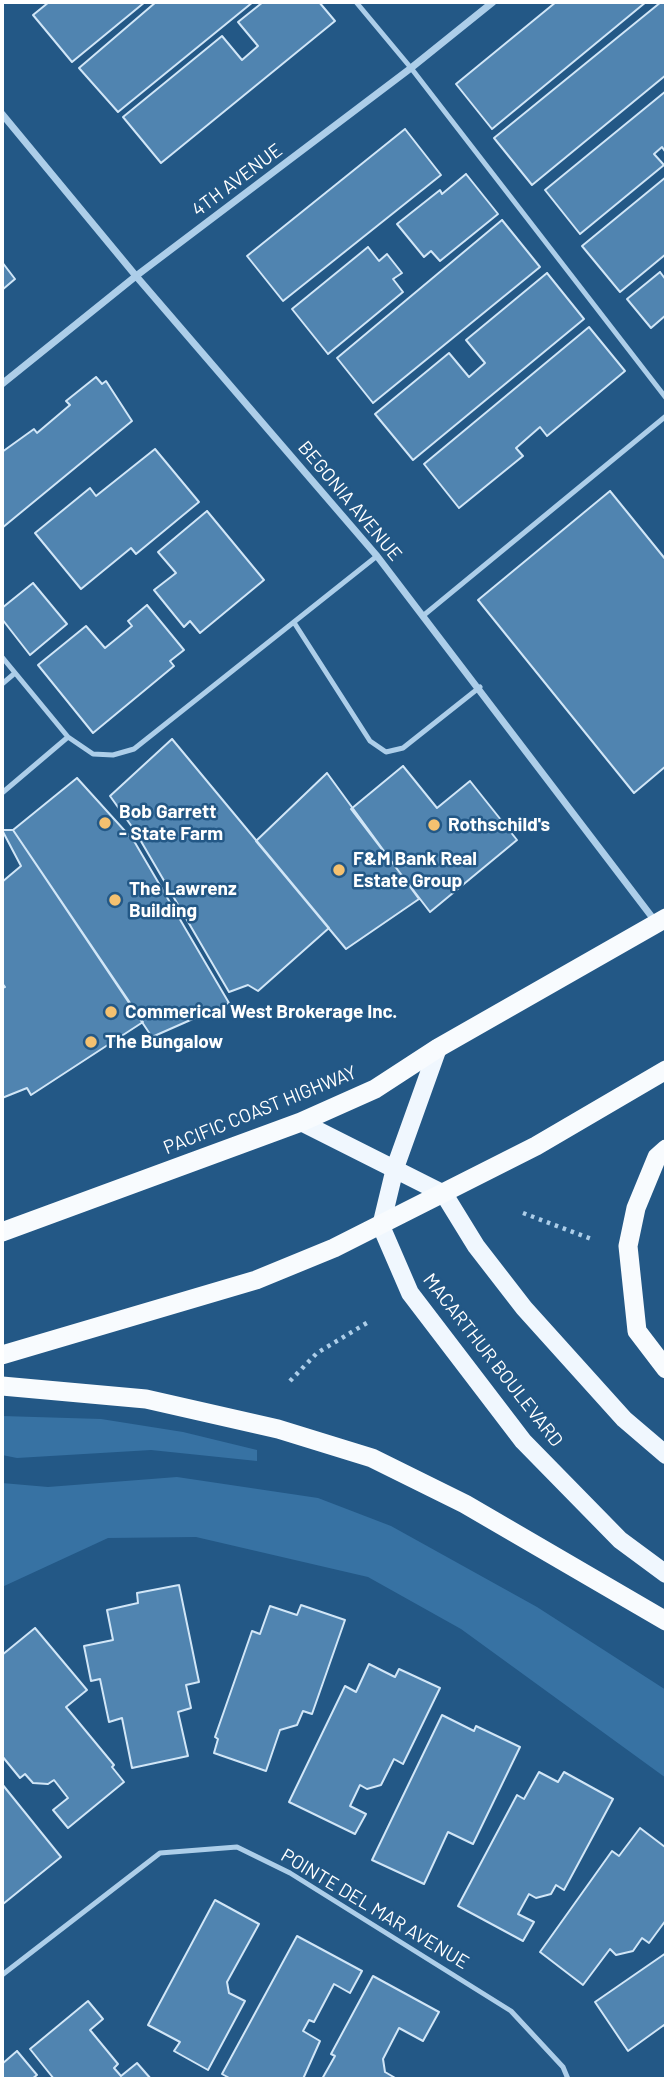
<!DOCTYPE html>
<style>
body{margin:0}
#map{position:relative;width:668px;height:2081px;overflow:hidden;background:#235886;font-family:Barlow,sans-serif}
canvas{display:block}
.frame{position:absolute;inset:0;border:4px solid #fff;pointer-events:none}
</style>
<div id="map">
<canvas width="668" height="2081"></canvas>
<div class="frame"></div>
</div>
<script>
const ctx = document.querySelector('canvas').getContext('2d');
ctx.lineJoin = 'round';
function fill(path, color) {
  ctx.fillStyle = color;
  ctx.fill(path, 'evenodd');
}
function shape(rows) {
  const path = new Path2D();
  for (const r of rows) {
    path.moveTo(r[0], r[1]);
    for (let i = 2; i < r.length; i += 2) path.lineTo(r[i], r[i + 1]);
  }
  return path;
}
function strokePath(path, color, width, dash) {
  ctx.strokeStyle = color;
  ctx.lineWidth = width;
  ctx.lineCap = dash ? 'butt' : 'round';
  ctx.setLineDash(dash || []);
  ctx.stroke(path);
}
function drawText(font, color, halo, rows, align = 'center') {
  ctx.font = font + ' Barlow,sans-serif';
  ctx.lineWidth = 5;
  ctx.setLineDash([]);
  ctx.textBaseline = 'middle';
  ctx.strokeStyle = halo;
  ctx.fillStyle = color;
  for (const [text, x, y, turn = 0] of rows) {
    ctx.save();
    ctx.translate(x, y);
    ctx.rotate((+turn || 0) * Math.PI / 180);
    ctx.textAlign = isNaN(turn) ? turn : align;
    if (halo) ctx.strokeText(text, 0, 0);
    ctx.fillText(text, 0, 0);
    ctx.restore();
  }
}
const green = shape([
 [2,1416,101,1419,183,1432,257,1450,257,1461,151,1450,17,1458,2,1455],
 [177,1477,318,1498,391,1526,537,1607,666,1690,666,1778,461,1629,368,1577,196,1537,108,1538,2,1587,2,1483,48,1487]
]);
const building = shape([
 [49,2,145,2,72,62,33,15,49,2],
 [156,2,253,2,118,112,79,68,156,2],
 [263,2,319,2,335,21,161,163,123,117,222,36,242,60,258,46,238,22,263,2],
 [556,2,646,2,492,129,456,84,556,2],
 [661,2,666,2,666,75,532,185,494,138,661,2],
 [666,91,666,153,662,147,654,154,664,165,580,234,545,190,666,91],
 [405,129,441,175,283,301,247,256,405,129],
 [466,174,498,214,440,261,431,251,424,257,397,224,440,190,442,194,466,174],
 [666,177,666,254,620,292,582,246,666,177],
 [502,220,540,267,373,403,337,358,502,220],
 [368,247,379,261,387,254,402,273,393,279,403,292,328,354,292,309,368,247],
 [2,262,15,279,2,290,2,262],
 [660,272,666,280,666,315,651,328,627,299,660,272],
 [547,273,584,319,413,460,375,414,449,353,469,377,485,363,466,340,547,273],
 [589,327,625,371,547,436,540,427,516,448,523,456,459,508,424,464,589,327],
 [96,377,102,384,106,381,132,421,2,528,2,452,34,429,37,433,70,405,66,401,96,377],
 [155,449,199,502,136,554,131,548,81,589,35,533,90,488,96,496,155,449],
 [610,491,666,560,666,766,634,793,478,600,610,491],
 [207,511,264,580,200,633,190,621,184,627,154,590,176,573,158,552,207,511],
 [33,583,67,624,30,655,2,619,2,608,33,583],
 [147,605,184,650,170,661,174,666,93,733,38,665,86,626,105,648,132,626,128,621,147,605],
 [172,739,329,928,258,991,248,985,229,992,135,831,110,796,172,739],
 [403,766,437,808,470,781,517,840,430,912,351,809,403,766],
 [327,773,419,899,346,949,256,841,327,773],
 [77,778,134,841,229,1003,152,1037,13,830,77,778],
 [2,830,13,830,143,1022,31,1095,27,1088,2,1098,2,988,5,987,2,983,2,882,21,866,2,830],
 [179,1585,199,1682,186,1685,191,1708,178,1712,188,1756,132,1768,122,1718,109,1722,100,1679,91,1681,84,1646,113,1640,107,1610,138,1603,137,1593,179,1585],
 [301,1605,345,1620,312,1714,303,1711,297,1725,280,1730,266,1771,214,1753,218,1739,215,1737,252,1631,260,1634,270,1606,297,1615,301,1605],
 [35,1628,87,1690,66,1707,114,1765,112,1767,124,1782,68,1828,53,1810,68,1798,54,1780,48,1784,33,1783,25,1774,20,1778,2,1756,2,1655,35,1628],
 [369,1664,395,1677,399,1669,440,1688,403,1764,394,1759,381,1785,367,1789,360,1785,350,1806,366,1814,355,1834,289,1802,345,1686,356,1692,369,1664],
 [442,1715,474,1731,476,1726,520,1747,473,1844,448,1832,424,1884,372,1860,442,1715],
 [539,1772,558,1782,564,1772,613,1799,564,1890,556,1885,551,1894,536,1898,529,1894,518,1914,534,1922,523,1941,458,1906,517,1795,524,1799,539,1772],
 [2,1784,61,1857,3,1904,2,1902,2,1784],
 [640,1828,665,1847,666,1845,666,1920,649,1943,642,1938,633,1951,616,1955,610,1949,583,1985,540,1952,612,1851,619,1856,640,1828],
 [215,1900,259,1924,227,1982,229,1993,245,2001,208,2070,174,2051,180,2042,148,2025,215,1900],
 [297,1936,362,1971,350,1993,334,1984,314,2022,309,2020,303,2031,320,2041,303,2079,231,2079,222,2074,297,1936],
 [666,1953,666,2029,664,2025,628,2051,595,2002,666,1953],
 [373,1976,439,2012,423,2041,399,2028,383,2059,385,2072,397,2079,322,2079,335,2056,331,2054,373,1976],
 [88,2001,103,2019,90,2030,118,2064,114,2068,121,2076,137,2063,151,2079,54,2079,30,2049,88,2001],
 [17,2051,37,2075,32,2079,2,2079,2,2064,17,2051]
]);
const path = shape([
 [523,1213,594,1240],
 [290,1381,317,1353,370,1321]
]);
const service = shape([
 [356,2,411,68,666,398],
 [424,615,666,416],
 [295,624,370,741,386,752,403,748,480,687],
 [2,657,68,737,93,754,113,755,134,749,377,556],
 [2,684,15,673],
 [2,793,68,737],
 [2,1975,160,1853,237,1847,290,1873,511,2011,563,2067,568,2079]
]);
const minor = shape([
 [2,114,136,276,377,556,655,921],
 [2,384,136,276,411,68,493,2]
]);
const primary = shape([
 [438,1048,395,1168,381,1226,410,1293,523,1441,620,1540,666,1574],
 [301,1122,444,1194,476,1246,524,1308,624,1419,666,1455]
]);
const trunk = shape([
 [666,1149,657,1157,636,1208,628,1246,637,1331,666,1369],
 [2,1232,301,1122,375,1089,438,1048,666,918],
 [2,1355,256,1280,334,1248,536,1146,666,1070],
 [2,1386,146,1399,278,1429,372,1458,465,1504,666,1621]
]);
const markers = [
 [105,823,7,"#f4c170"],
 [434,825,7,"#f4c170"],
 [339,870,7,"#f4c170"],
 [115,900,7,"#f4c170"],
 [111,1012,7,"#f4c170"],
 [91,1042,7,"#f4c170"]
];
const streetNames = [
 ["4TH AVENUE",237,180,-37],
 ["BEGONIA AVENUE",350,501,50],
 ["PACIFIC COAST HIGHWAY",260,1110,-22],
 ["MACARTHUR BOULEVARD",493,1360,52],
 ["POINTE DEL MAR AVENUE",375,1909,31]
];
const poiNames = [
 ["Bob Garrett",119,812],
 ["- State Farm",119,834],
 ["Rothschild's",448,825],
 ["F&M Bank Real",353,859],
 ["Estate Group",353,881],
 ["The Lawrenz",129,889],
 ["Building",129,911],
 ["Commerical West Brokerage Inc.",125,1012],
 ["The Bungalow",105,1042]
];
fill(green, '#3772a3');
fill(building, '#5084b0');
strokePath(building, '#d1e6f7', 2);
strokePath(path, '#adcee9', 4.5, [3.5, 5]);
strokePath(service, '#adcee9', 5);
strokePath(minor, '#adcee9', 7);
strokePath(primary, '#f0f7fe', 18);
strokePath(trunk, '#f8fbfe', 19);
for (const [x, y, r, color] of markers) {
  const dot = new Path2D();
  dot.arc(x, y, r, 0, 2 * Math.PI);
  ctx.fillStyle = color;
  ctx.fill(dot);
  strokePath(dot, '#235886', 2.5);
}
drawText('19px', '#fff', '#235886', streetNames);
drawText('bold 19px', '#fff', '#235886', poiNames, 'left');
</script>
